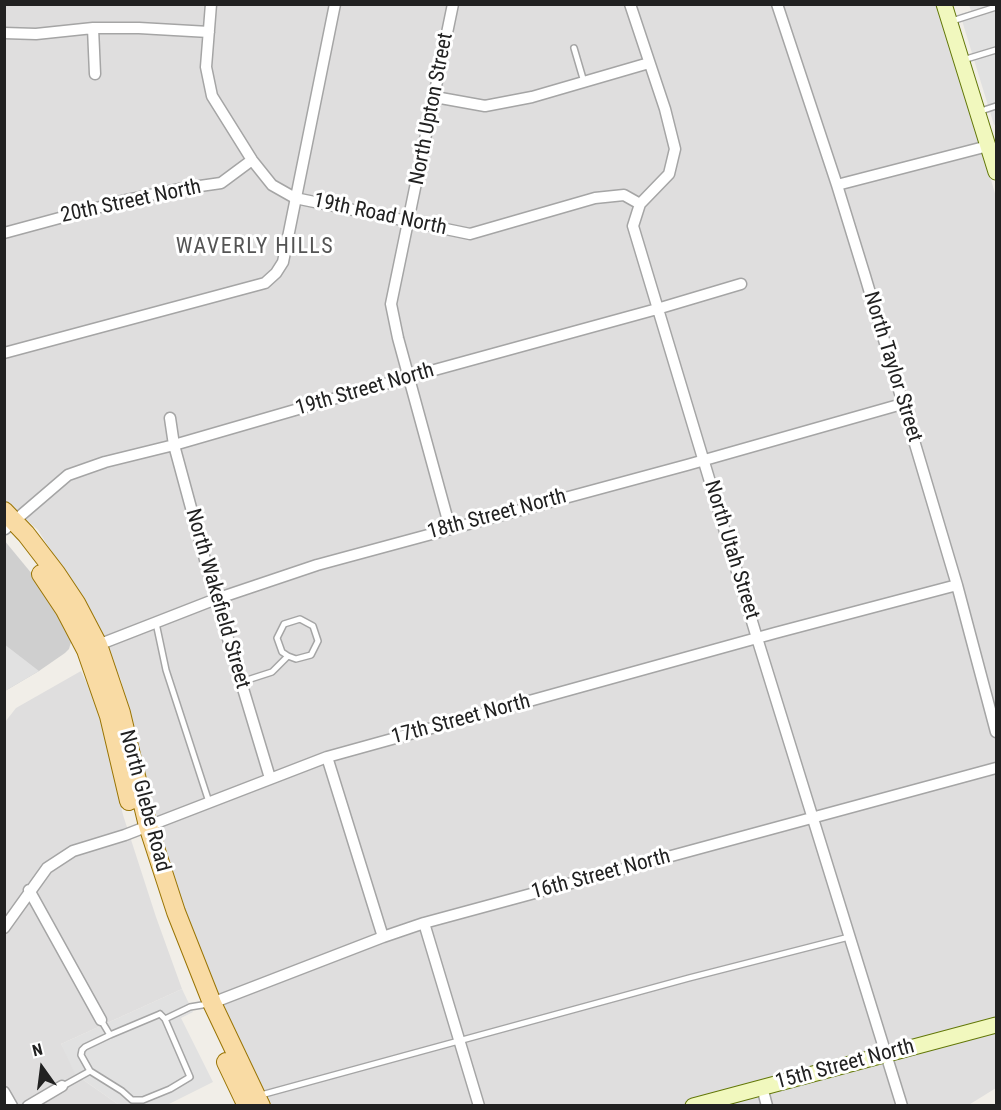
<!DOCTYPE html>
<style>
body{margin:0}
#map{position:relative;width:1001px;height:1110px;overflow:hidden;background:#f1eee8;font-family:"Roboto Condensed",sans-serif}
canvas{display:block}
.frame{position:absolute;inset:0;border:6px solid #212121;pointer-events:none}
.north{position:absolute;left:12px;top:1038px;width:60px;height:60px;-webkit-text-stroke:4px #fff;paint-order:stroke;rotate:346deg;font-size:16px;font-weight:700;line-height:24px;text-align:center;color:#212121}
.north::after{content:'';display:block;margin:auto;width:21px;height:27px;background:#212121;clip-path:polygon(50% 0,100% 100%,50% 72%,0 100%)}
</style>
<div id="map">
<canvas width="1001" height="1110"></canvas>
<div class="frame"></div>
<div class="north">N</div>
</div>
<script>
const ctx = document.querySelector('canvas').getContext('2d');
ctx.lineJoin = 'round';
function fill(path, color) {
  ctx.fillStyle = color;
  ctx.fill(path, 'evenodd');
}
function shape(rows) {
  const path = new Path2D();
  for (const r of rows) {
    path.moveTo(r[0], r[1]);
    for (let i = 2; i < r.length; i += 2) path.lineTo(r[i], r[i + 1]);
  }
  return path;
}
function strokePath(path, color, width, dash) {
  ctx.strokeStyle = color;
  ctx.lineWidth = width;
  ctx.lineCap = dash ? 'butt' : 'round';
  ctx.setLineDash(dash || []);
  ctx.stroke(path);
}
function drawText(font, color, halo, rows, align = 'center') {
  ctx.font = font + ' "Roboto Condensed",sans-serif';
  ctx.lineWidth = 6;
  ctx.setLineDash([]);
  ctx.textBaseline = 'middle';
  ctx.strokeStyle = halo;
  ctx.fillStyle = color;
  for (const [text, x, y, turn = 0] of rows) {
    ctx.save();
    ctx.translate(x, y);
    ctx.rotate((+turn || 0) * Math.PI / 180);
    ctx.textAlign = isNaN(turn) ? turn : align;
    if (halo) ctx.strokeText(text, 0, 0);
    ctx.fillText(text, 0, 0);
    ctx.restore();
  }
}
const residential = shape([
 [5,5,940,5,996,197,996,1088,967,1106,269,1105,209,980,170,871,145,788,121,680,94,619,38,530,5,501],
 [81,671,99,710,123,815,156,917,182,989,61,1044,82,1079,119,1105,5,1106,5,722,16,708]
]);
const religious = shape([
 [4,540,37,580,72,639,69,649,65,653,39,671,5,691]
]);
const parking = shape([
 [969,5,996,5,996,124,994,125,960,14,971,11],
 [4,644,39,671,5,691,4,691],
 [182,989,193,1012,181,1018,213,1082,167,1105,119,1105,75,1074,61,1044]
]);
const lane = shape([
 [952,21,996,7],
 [574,48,584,82],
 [963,60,996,50],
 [978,112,996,106],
 [156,623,166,670,209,802],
 [241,682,272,672,288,656,282,652,277,638,284,624,300,619,313,626,318,641,311,655,296,659,288,656],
 [160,1014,165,1019,190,1077,170,1089,143,1100,132,1100,122,1091,90,1071,81,1055,82,1050,85,1047,110,1035,160,1014],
 [165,1019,190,1007,208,1004],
 [101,1020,110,1035],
 [63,1086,90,1071],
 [261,1095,689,978,849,937]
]);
const street = shape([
 [211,4,206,67,212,96,252,160,272,185,295,198,470,234,595,198,624,195,640,204],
 [630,4,665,109,675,149,669,174,640,204,633,226,757,638,902,1106],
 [777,4,837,185,865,276,957,585,996,732],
 [93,28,95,74],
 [4,33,36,34,93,28,139,28,209,32],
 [435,97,485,106,532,97,649,63],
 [837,185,988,146],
 [4,233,126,200,179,189,221,183,252,160],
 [4,353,265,283,276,273,283,262,335,4],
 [170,418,174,445,213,589,270,778],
 [450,528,398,338,391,304,453,4],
 [5,529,68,475,105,462,174,445,409,377,657,309,741,284],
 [98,645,216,599,317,565,687,465,902,404],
 [327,757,383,937],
 [29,890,101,1020],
 [424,923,479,1106],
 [4,928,47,868,73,851,125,835,327,757,775,633,957,585],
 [212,1003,383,937,424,923,996,768],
 [762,1087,767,1106],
 [4,1092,12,1106],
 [28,1106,62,1086]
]);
const secondary = shape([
 [944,4,996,172],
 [693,1106,996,1025]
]);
const primary = shape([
 [4,511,26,534,56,573,76,603,98,645,121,713,148,826,176,912,212,1003,261,1106],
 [41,574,65,610,86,650,109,716,129,801],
 [226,1062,247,1106]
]);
const streetNames = [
 ["North Upton Street",432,109,-79],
 ["20th Street North",131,202,-12],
 ["19th Road North",380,215,12],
 ["North Taylor Street",892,367,73],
 ["19th Street North",365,390,-16],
 ["18th Street North",497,515,-15],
 ["North Utah Street",731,550,73],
 ["North Wakefield Street",217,599,74],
 ["17th Street North",461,720,-15],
 ["North Glebe Road",144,801,75],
 ["16th Street North",601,875,-15],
 ["15th Street North",845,1065,-15]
];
const neighbourhoodNames = [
 ["WAVERLY HILLS",255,247]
];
fill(residential, '#dfdede');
fill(religious, '#cfcfcf');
fill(parking, '#e1e1e1');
strokePath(lane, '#a5a5a5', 8);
strokePath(street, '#a5a5a5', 13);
strokePath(secondary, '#627708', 17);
strokePath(primary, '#997404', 20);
strokePath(lane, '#fff', 5);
strokePath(street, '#fff', 10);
strokePath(secondary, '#f1f8be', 15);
strokePath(primary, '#f9dba4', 18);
drawText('21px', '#212121', '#fff', streetNames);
ctx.letterSpacing = '1.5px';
drawText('22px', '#545454', '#fff', neighbourhoodNames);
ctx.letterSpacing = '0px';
</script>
